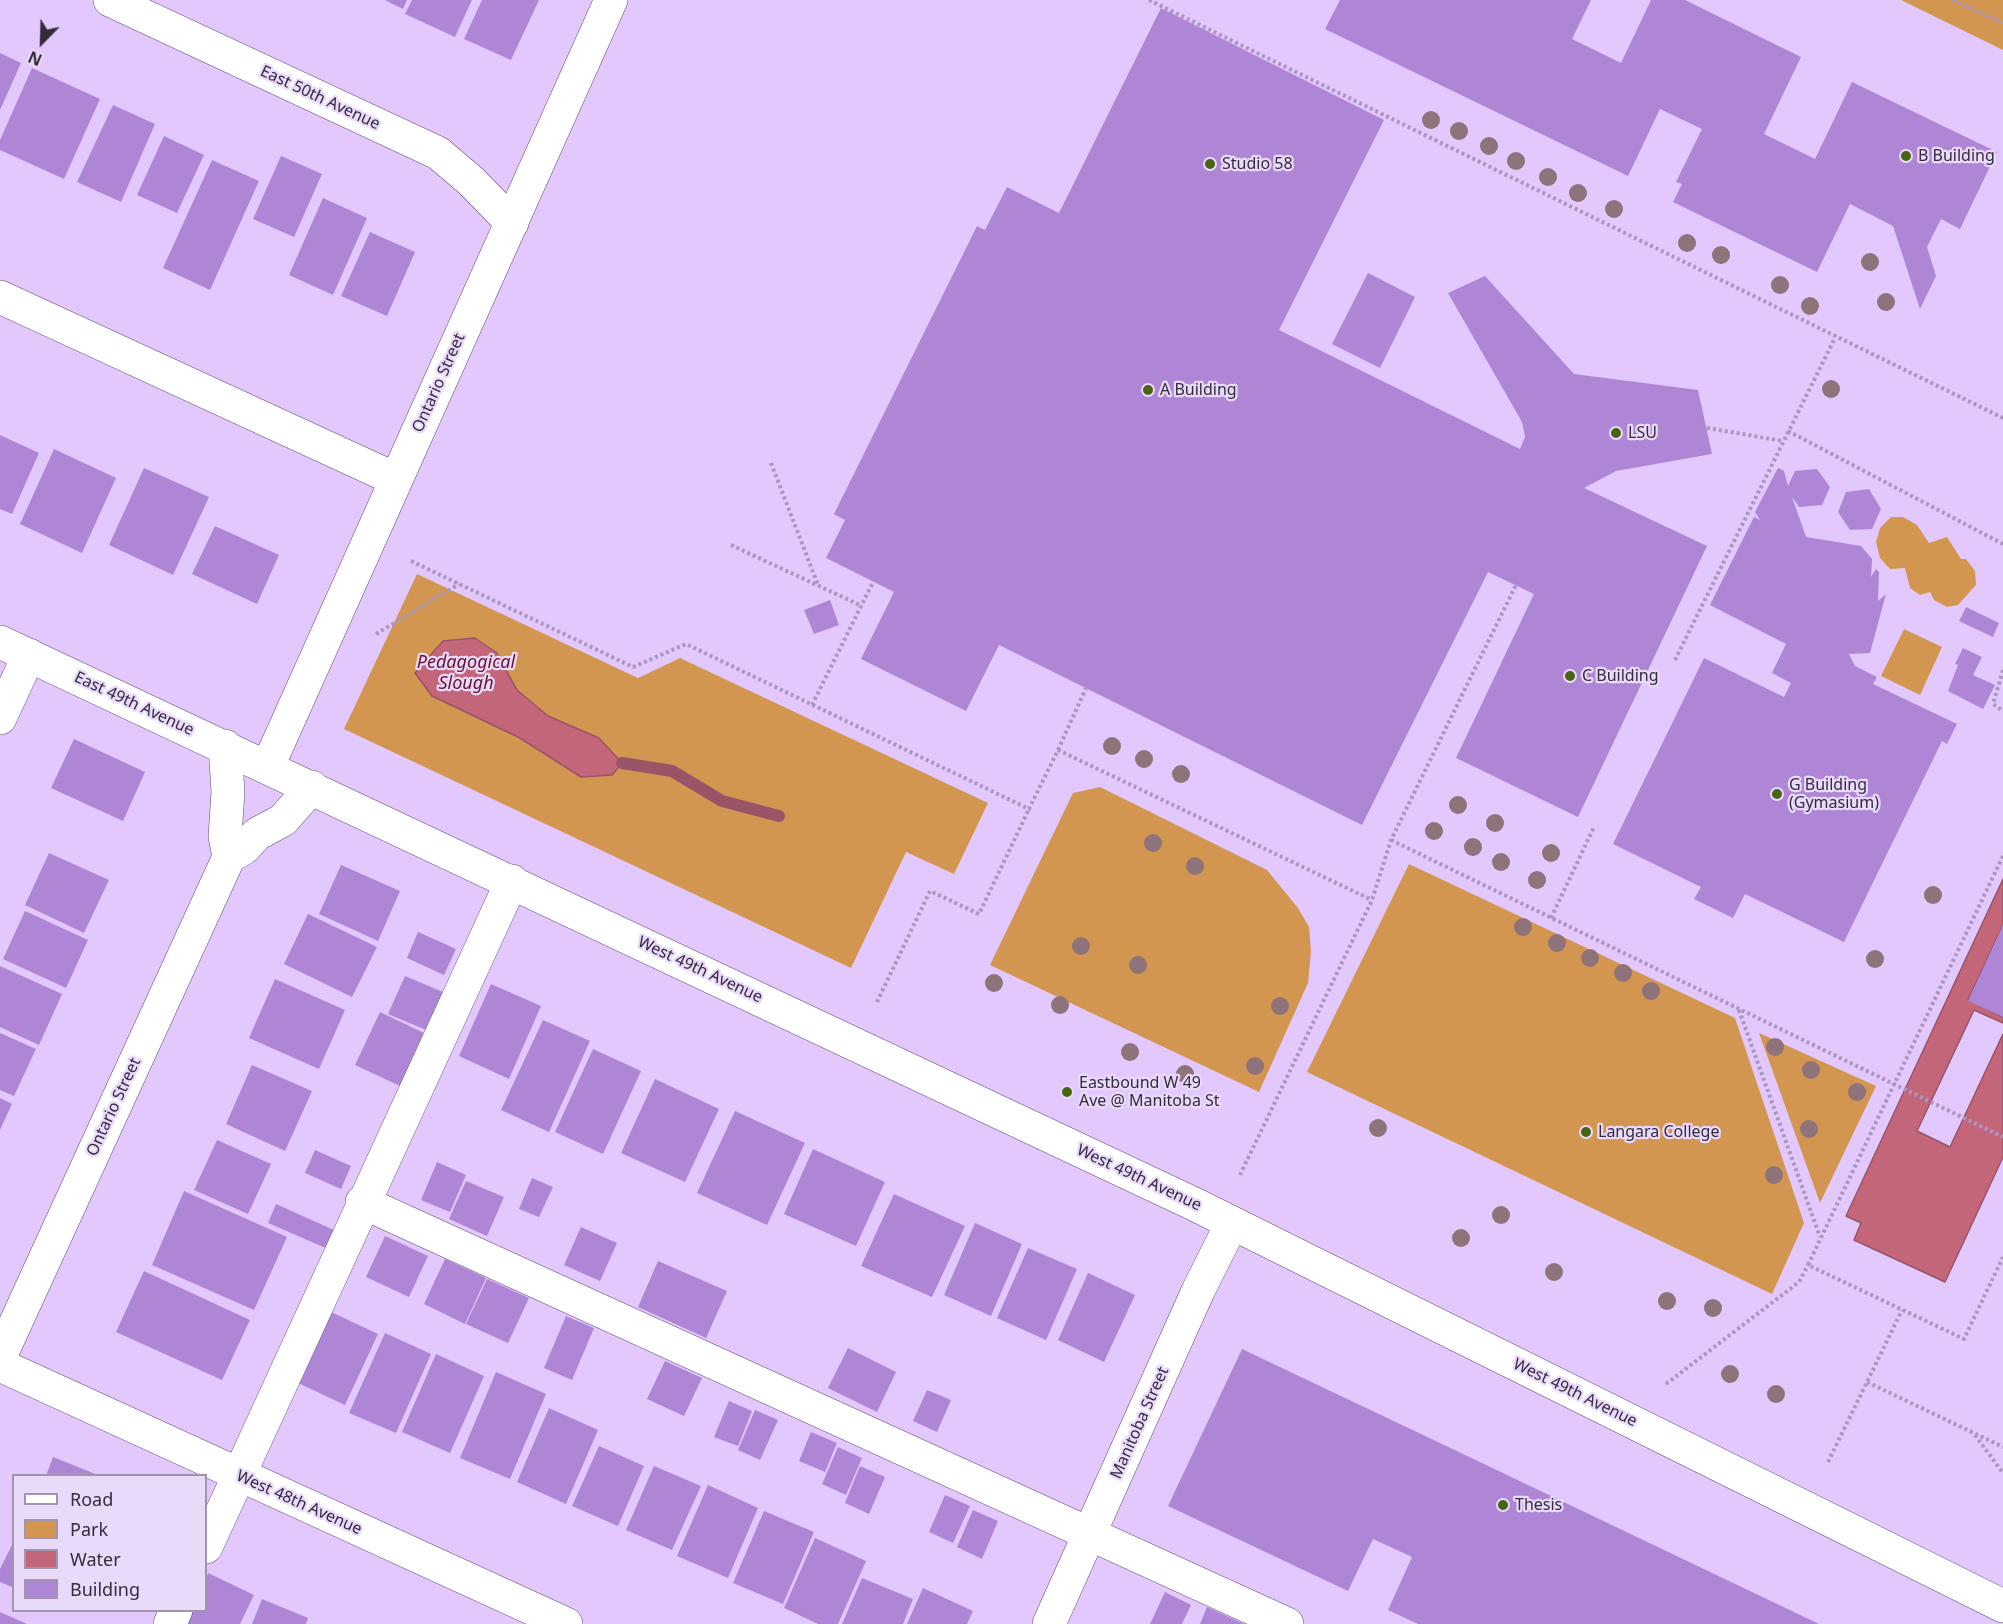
<!DOCTYPE html>
<style>
body{margin:0}
#map{position:relative;width:2003px;height:1624px;overflow:hidden;background:#e2c8fd;font-family:"Noto Sans",sans-serif}
canvas{display:block}
.legend{position:absolute;left:12px;top:1474px;width:195px;height:138px;box-sizing:border-box;background:#eadafa;border:2px solid #a294af;margin:0;padding:8px 10px;list-style:none;font-size:18px;color:#352a3e}
.legend li{display:flex;align-items:center;gap:12px;height:30px}
.legend b{width:30px;border:2px solid #a294af}
.north{position:absolute;left:12px;top:12px;width:60px;height:60px;-webkit-text-stroke:4px #eadafa;paint-order:stroke;rotate:203deg;font-size:16px;font-weight:700;line-height:24px;text-align:center;color:#352a3e}
.north::after{content:'';display:block;margin:auto;width:21px;height:27px;background:#352a3e;clip-path:polygon(50% 0,100% 100%,50% 72%,0 100%)}
</style>
<div id="map">
<canvas width="2003" height="1624"></canvas>
<ul class="legend">
<li><b style="height:8px;background:#fff"></b>Road</li>
<li><b style="height:16px;background:#d39651"></b>Park</li>
<li><b style="height:16px;background:#c4667a"></b>Water</li>
<li><b style="height:16px;background:#af86d5"></b>Building</li>
</ul>
<div class="north">N</div>
</div>
<script>
const ctx = document.querySelector('canvas').getContext('2d');
ctx.lineJoin = 'round';
function fill(path, color) {
  ctx.fillStyle = color;
  ctx.fill(path, 'evenodd');
}
function shape(rows) {
  const path = new Path2D();
  for (const r of rows) {
    path.moveTo(r[0], r[1]);
    for (let i = 2; i < r.length; i += 2) path.lineTo(r[i], r[i + 1]);
  }
  return path;
}
function strokePath(path, color, width, dash) {
  ctx.strokeStyle = color;
  ctx.lineWidth = width;
  ctx.lineCap = dash ? 'butt' : 'round';
  ctx.setLineDash(dash || []);
  ctx.stroke(path);
}
function drawText(font, color, halo, rows, align = 'center') {
  ctx.font = font + ' "Noto Sans",sans-serif';
  ctx.lineWidth = 4.5;
  ctx.setLineDash([]);
  ctx.textBaseline = 'middle';
  ctx.strokeStyle = halo;
  ctx.fillStyle = color;
  for (const [text, x, y, turn = 0] of rows) {
    ctx.save();
    ctx.translate(x, y);
    ctx.rotate((+turn || 0) * Math.PI / 180);
    ctx.textAlign = isNaN(turn) ? turn : align;
    if (halo) ctx.strokeText(text, 0, 0);
    ctx.fillText(text, 0, 0);
    ctx.restore();
  }
}
const green = shape([
 [1901,0,2003,0,2003,50],
 [1891,517,1903,517,1917,525,1929,543,1947,537,1961,559,1966,559,1975,571,1976,585,1958,605,1947,607,1934,600,1930,592,1920,595,1910,588,1905,568,1890,569,1880,558,1876,542,1880,528],
 [417,574,638,678,680,658,988,803,954,874,906,852,851,968,344,729],
 [1904,629,1942,647,1920,695,1881,676],
 [1100,787,1267,870,1298,908,1309,927,1311,951,1308,983,1259,1092,990,965,1073,793],
 [1409,864,1735,1018,1804,1223,1772,1294,1307,1072],
 [1759,1033,1876,1086,1820,1203]
]);
const water = shape([
 [475,638,497,653,517,690,548,716,599,738,622,763,612,775,581,777,520,738,432,696,415,673,443,641,475,638],
 [2003,879,2003,925,1968,1000,2003,1017,2003,1023,1974,1010,1917,1131,1950,1147,2003,1034,2003,1157,1945,1282,1854,1240,1861,1223,1846,1216,2003,879]
]);
const stream = shape([
 [622,763,672,771,722,801,779,816]
]);
const building = shape([
 [385,0,407,0,403,9],
 [412,0,472,0,455,37,405,14],
 [482,0,539,0,511,60,464,39],
 [1340,0,1591,0,1572,39,1621,63,1651,0,1685,0,1801,57,1764,134,1815,159,1852,82,1997,152,1960,229,1941,219,1927,247,1936,276,1920,309,1893,226,1850,204,1817,272,1673,202,1682,184,1676,182,1702,129,1660,109,1628,176,1325,29],
 [1161,8,1384,120,1279,330,1520,449,1525,437,1522,422,1448,293,1485,276,1574,374,1698,390,1712,454,1616,471,1584,488,1707,546,1578,817,1456,758,1534,594,1488,572,1362,825,999,645,966,711,861,659,894,592,826,558,845,520,834,514,977,226,985,230,1007,187,1059,213],
 [0,53,21,63,0,110],
 [32,68,100,99,64,179,0,150,0,140],
 [113,105,155,124,121,202,77,182],
 [164,136,204,155,177,213,137,195],
 [281,156,322,174,294,237,253,219],
 [212,160,259,181,210,290,163,268],
 [323,198,367,218,333,295,289,275],
 [370,232,415,252,387,316,341,296],
 [1368,273,1415,297,1380,368,1332,344],
 [0,435,39,453,12,514,0,509],
 [54,449,116,478,82,553,20,524],
 [144,468,209,497,173,575,109,545],
 [1778,468,1784,471,1788,486,1795,471,1817,469,1830,487,1822,505,1799,507,1792,497,1806,537,1861,546,1872,559,1871,577,1876,569,1879,572,1878,601,1886,594,1870,653,1849,654,1855,666,1877,677,1873,684,1957,724,1947,744,1942,741,1844,942,1745,894,1733,918,1694,899,1701,887,1613,844,1704,658,1784,697,1791,683,1772,673,1786,644,1710,605,1754,517,1760,520,1755,512],
 [1869,489,1881,509,1872,529,1850,530,1838,512,1846,492],
 [215,526,279,555,257,604,192,574],
 [830,600,839,625,814,634,804,610],
 [1966,607,1999,623,1993,637,1959,621],
 [1963,648,1982,657,1973,675,1995,685,1983,709,1948,691,1958,665,1955,664],
 [74,739,145,772,123,821,51,788],
 [49,853,109,880,84,933,25,905],
 [341,865,400,891,378,941,319,914],
 [25,911,88,940,66,988,3,959],
 [308,914,377,947,352,997,284,964],
 [2003,925,2003,1017,1968,1001],
 [418,932,456,949,444,975,407,958],
 [0,966,62,994,39,1045,0,1027],
 [405,976,443,992,426,1030,388,1014],
 [275,979,345,1010,319,1069,249,1038],
 [491,984,541,1006,509,1079,459,1056],
 [380,1012,424,1033,400,1086,355,1065],
 [543,1020,590,1041,549,1132,501,1110],
 [0,1033,36,1049,14,1096,0,1090],
 [593,1049,641,1071,603,1154,555,1132],
 [252,1065,312,1091,285,1151,226,1124],
 [655,1079,719,1109,685,1182,621,1153],
 [0,1098,12,1104,0,1130],
 [735,1111,805,1143,767,1225,697,1193],
 [217,1140,271,1164,248,1214,194,1190],
 [813,1149,885,1182,856,1246,784,1214],
 [315,1150,351,1166,341,1189,305,1173],
 [437,1162,466,1175,450,1212,421,1200],
 [532,1178,553,1187,539,1217,519,1209],
 [466,1181,504,1197,487,1236,449,1219],
 [184,1191,287,1237,254,1310,152,1265],
 [894,1194,965,1226,932,1297,861,1266],
 [276,1204,336,1231,328,1249,268,1223],
 [975,1223,1022,1244,991,1316,944,1295],
 [581,1227,617,1243,600,1281,564,1265],
 [385,1236,428,1256,409,1297,366,1277],
 [1028,1248,1077,1269,1046,1340,997,1318],
 [445,1259,486,1278,465,1324,424,1304],
 [658,1261,727,1291,706,1338,638,1307],
 [144,1271,250,1320,222,1380,116,1332],
 [1088,1273,1135,1295,1104,1362,1058,1340],
 [487,1279,529,1298,508,1343,466,1324],
 [329,1311,378,1334,345,1405,296,1382],
 [566,1316,594,1328,572,1380,544,1368],
 [385,1333,431,1354,396,1433,349,1413],
 [848,1348,896,1372,877,1412,828,1388],
 [1242,1349,1461,1453,1819,1624,1418,1624,1388,1610,1412,1557,1373,1539,1348,1591,1168,1506],
 [436,1354,484,1376,450,1453,402,1432],
 [665,1361,702,1378,684,1416,647,1399],
 [496,1372,546,1394,510,1479,460,1458],
 [927,1390,951,1400,937,1432,913,1421],
 [729,1401,752,1411,738,1446,714,1437],
 [549,1408,598,1430,566,1504,517,1482],
 [755,1410,778,1420,760,1460,738,1450],
 [811,1432,837,1443,825,1472,799,1461],
 [599,1446,644,1466,618,1526,572,1506],
 [838,1447,862,1458,846,1495,822,1484],
 [53,1457,98,1475,98,1476,46,1476],
 [654,1466,701,1486,672,1550,626,1530],
 [860,1466,885,1477,869,1514,845,1503],
 [708,1485,758,1508,728,1578,677,1556],
 [945,1495,970,1506,953,1543,929,1532],
 [973,1510,998,1521,982,1559,957,1547],
 [764,1511,814,1532,783,1604,733,1583],
 [815,1538,866,1561,838,1624,818,1624,784,1608],
 [14,1541,14,1588,0,1582,0,1569],
 [208,1573,254,1595,240,1624,184,1624,191,1610,206,1610,206,1579],
 [862,1578,913,1599,903,1624,842,1624],
 [923,1588,973,1611,967,1624,907,1624],
 [1165,1592,1191,1605,1182,1624,1150,1624],
 [262,1599,308,1618,306,1624,252,1624],
 [1207,1607,1244,1624,1200,1624],
 [0,1612,27,1624,0,1624]
]);
const path = shape([
 [1149,0,2003,418],
 [1952,0,2003,23],
 [1707,428,1783,441],
 [1788,431,2003,544],
 [771,463,818,585],
 [731,545,862,606],
 [411,561,633,667,686,644,1029,809,1058,750,1372,900],
 [376,634,459,584],
 [1675,660,1835,338],
 [2003,670,1993,704,2003,711],
 [812,705,873,582],
 [1058,750,1086,688],
 [1391,840,2003,1137],
 [2003,856,1808,1265,1964,1339,2003,1257],
 [1551,918,1594,827],
 [877,1002,930,891,979,914,1029,809],
 [1739,1010,1820,1237],
 [1240,1175,1372,900,1391,840,1516,585],
 [1867,1382,2003,1447],
 [1666,1384,1799,1282,1808,1265],
 [1975,1435,2003,1473],
 [1828,1462,1902,1310]
]);
const minor = shape([
 [110,0,438,153,471,181,512,223],
 [0,297,395,479],
 [0,642,1194,1204,2003,1606],
 [0,718,29,655],
 [268,766,611,0],
 [229,857,244,848,257,834,283,820,312,787],
 [362,1202,1287,1624],
 [0,1357,229,857,225,836,228,792,225,746],
 [0,1365,566,1624],
 [206,1547,512,881],
 [170,1624,176,1610],
 [1049,1624,1198,1291,1232,1223]
]);
const trees = [
 [1431,120],
 [1459,131],
 [1489,146],
 [1516,161],
 [1548,177],
 [1578,193],
 [1614,209],
 [1687,243],
 [1721,255],
 [1870,262],
 [1780,285],
 [1886,302],
 [1810,306],
 [1831,389],
 [1112,746],
 [1144,759],
 [1181,774],
 [1458,805],
 [1495,823],
 [1434,831],
 [1153,843],
 [1473,847],
 [1551,853],
 [1501,862],
 [1195,866],
 [1537,880],
 [1933,895],
 [1523,927],
 [1557,943],
 [1081,946],
 [1590,958],
 [1875,959],
 [1138,965],
 [1623,973],
 [994,983],
 [1651,991],
 [1060,1005],
 [1280,1006],
 [1775,1047],
 [1130,1052],
 [1255,1066],
 [1811,1070],
 [1185,1074],
 [1857,1092],
 [1378,1128],
 [1809,1129],
 [1774,1175],
 [1501,1215],
 [1461,1238],
 [1554,1272],
 [1667,1301],
 [1713,1308],
 [1730,1374],
 [1776,1394]
];
const markers = [
 [1906,156,6,"#476314"],
 [1210,164,6,"#476314"],
 [1148,390,6,"#476314"],
 [1616,433,6,"#476314"],
 [1570,676,6,"#476314"],
 [1777,794,6,"#476314"],
 [1067,1092,6,"#476314"],
 [1586,1132,6,"#476314"],
 [1503,1505,6,"#476314"]
];
const streetNames = [
 ["East 50th Avenue",320,98,25],
 ["Ontario Street",439,383,-66],
 ["East 49th Avenue",134,704,25],
 ["West 49th Avenue",700,970,25],
 ["Ontario Street",114,1107,-65],
 ["West 49th Avenue",1139,1178,25],
 ["West 49th Avenue",1575,1393,26],
 ["Manitoba Street",1140,1423,-66],
 ["West 48th Avenue",299,1503,24]
];
const poiNames = [
 ["B Building",1918,156],
 ["Studio 58",1222,164],
 ["A Building",1160,390],
 ["LSU",1628,433],
 ["C Building",1582,676],
 ["G Building",1789,785],
 ["(Gymasium)",1789,803],
 ["Eastbound W 49",1079,1083],
 ["Ave @ Manitoba St",1079,1101],
 ["Langara College",1598,1132],
 ["Thesis",1515,1505]
];
const waterNames = [
 ["Pedagogical",466,663],
 ["Slough",466,684]
];
fill(green, '#d39651');
fill(water, '#c4667a');
strokePath(water, '#995468', 1.5);
strokePath(stream, '#995468', 12);
fill(building, '#af86d5');
strokePath(minor, '#614a77', 34);
strokePath(path, '#ab96c0', 4, [3, 3]);
strokePath(minor, '#fff', 33);
ctx.fillStyle = '#8e747a';
for (const [x, y] of trees) {
  ctx.beginPath();
  ctx.arc(x, y, 9, 0, 2 * Math.PI);
  ctx.fill();
}
for (const [x, y, r, color] of markers) {
  const dot = new Path2D();
  dot.arc(x, y, r, 0, 2 * Math.PI);
  ctx.fillStyle = color;
  ctx.fill(dot);
  strokePath(dot, '#eadafa', 2);
}
drawText('16px', '#352a3e', '#eadafa', streetNames);
drawText('16px', '#352a3e', '#eadafa', poiNames, 'left');
drawText('italic 18px', '#69122e', '#eadafa', waterNames);
</script>
